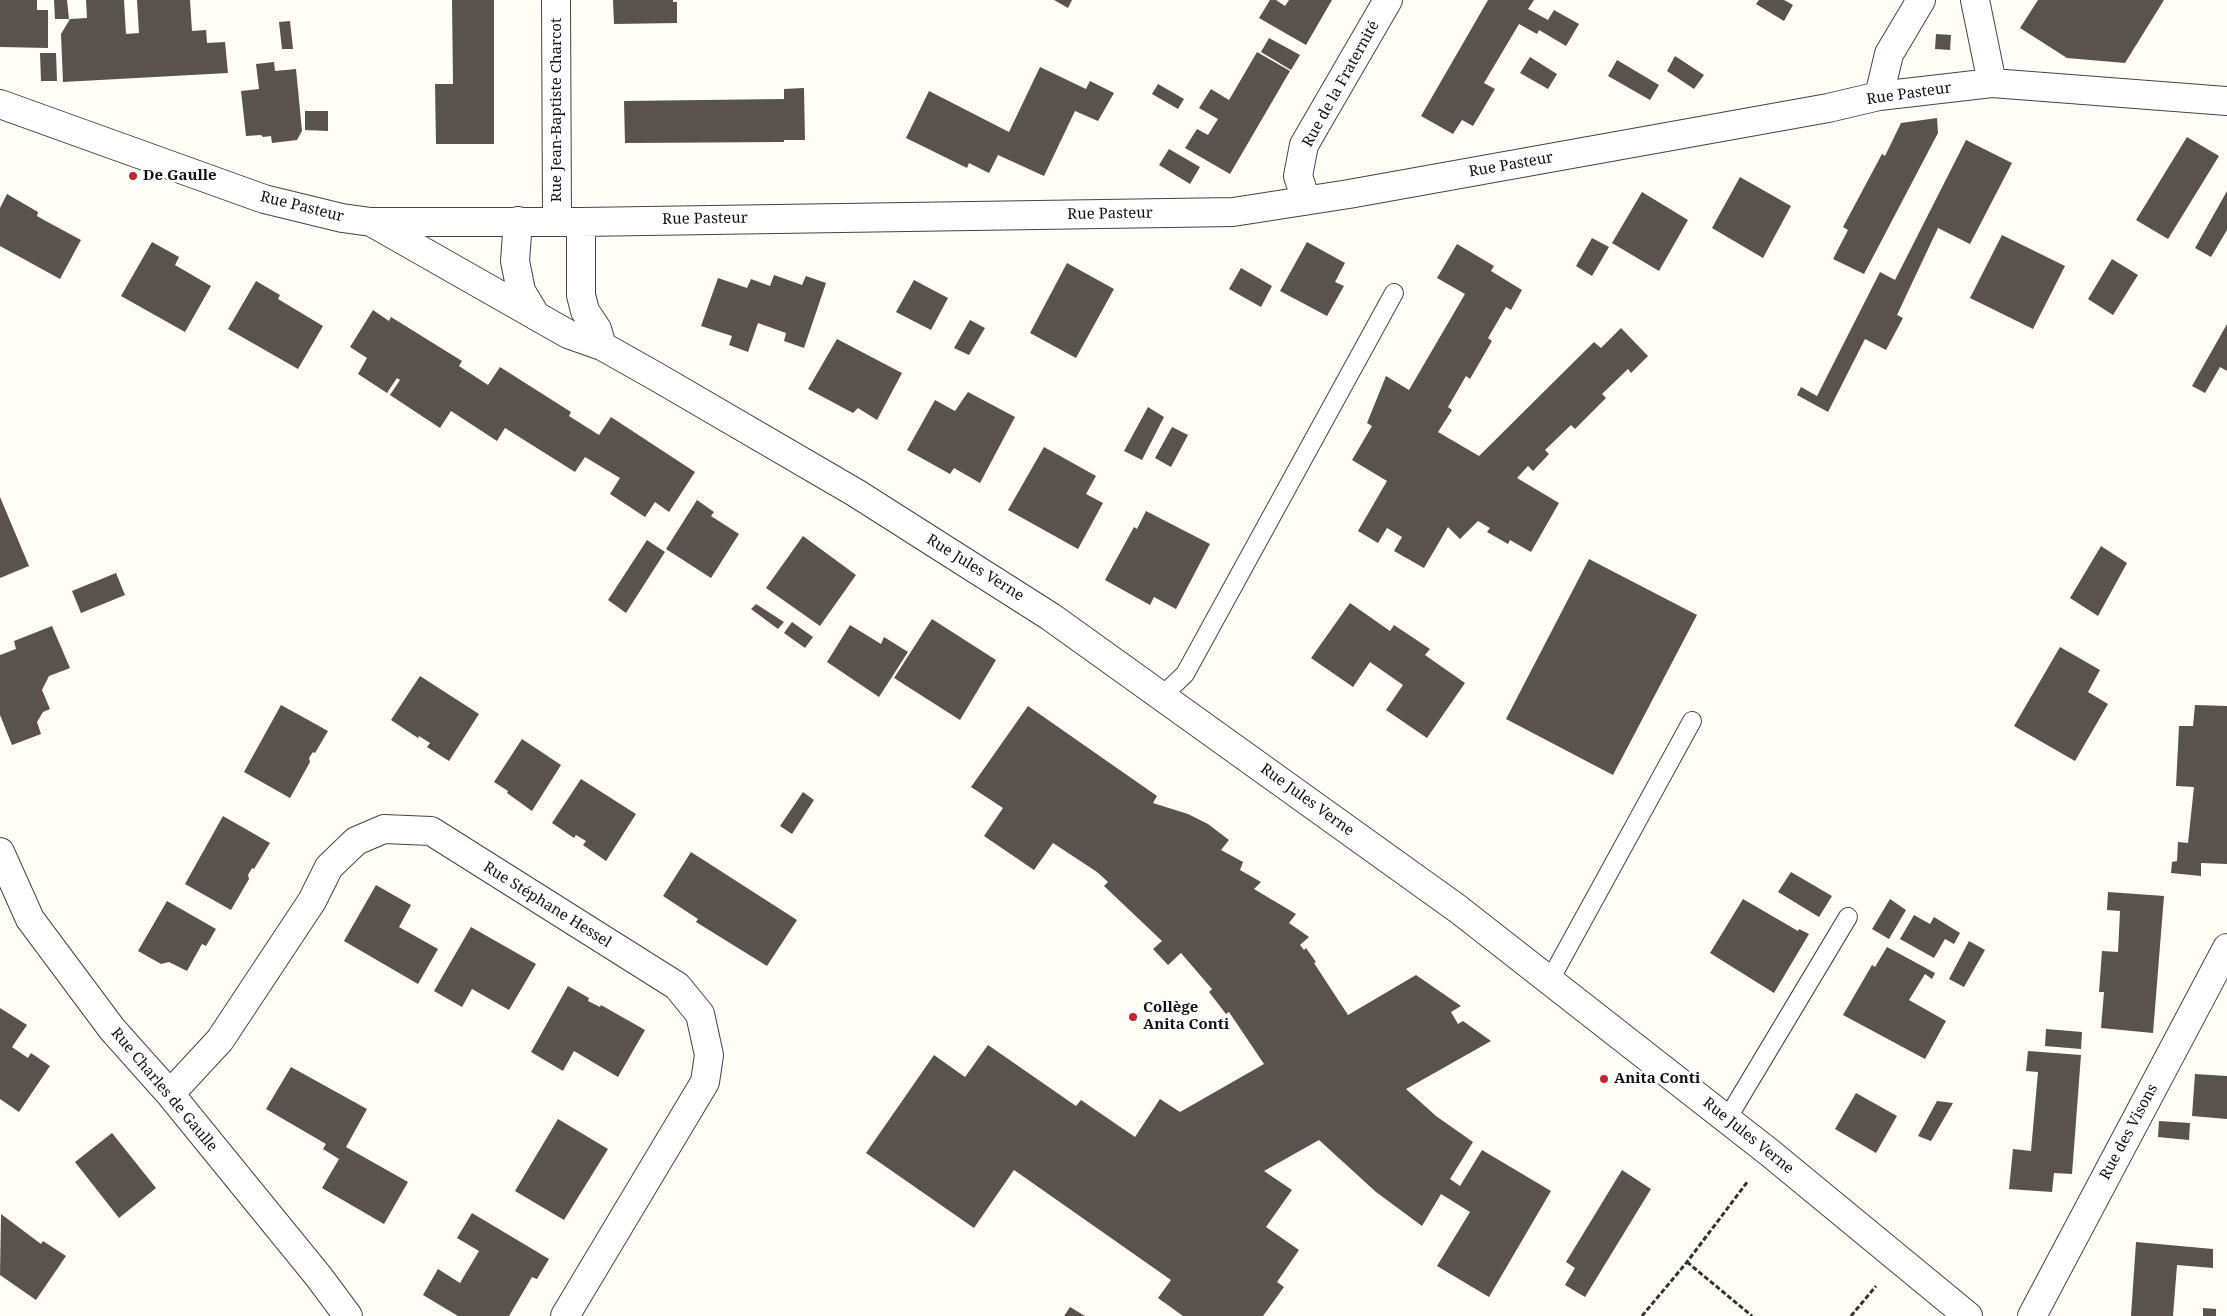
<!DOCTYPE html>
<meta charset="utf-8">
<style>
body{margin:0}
canvas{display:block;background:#fffdf5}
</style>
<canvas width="2227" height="1316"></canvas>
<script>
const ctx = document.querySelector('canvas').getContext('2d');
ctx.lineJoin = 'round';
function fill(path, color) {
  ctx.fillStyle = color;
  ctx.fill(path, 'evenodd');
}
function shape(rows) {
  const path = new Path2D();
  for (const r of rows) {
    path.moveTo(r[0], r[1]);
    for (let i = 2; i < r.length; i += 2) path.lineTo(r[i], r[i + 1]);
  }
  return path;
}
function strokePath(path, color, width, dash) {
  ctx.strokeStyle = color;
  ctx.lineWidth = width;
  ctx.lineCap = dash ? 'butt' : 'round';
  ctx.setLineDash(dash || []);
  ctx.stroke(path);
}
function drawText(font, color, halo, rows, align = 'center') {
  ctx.font = font + ' "Noto Serif",serif';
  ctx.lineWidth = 5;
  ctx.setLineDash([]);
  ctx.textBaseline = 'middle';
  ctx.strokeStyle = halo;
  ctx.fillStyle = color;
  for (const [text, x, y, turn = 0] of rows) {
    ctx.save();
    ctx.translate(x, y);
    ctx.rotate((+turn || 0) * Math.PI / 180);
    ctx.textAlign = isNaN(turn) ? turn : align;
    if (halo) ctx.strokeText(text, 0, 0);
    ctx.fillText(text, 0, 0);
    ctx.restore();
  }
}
const building = shape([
 [0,0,37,0,37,10,48,10,48,48,0,47],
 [54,0,67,0,69,19,55,19],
 [86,0,124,0,126,34,139,33,137,0,190,0,192,31,206,30,207,43,225,42,228,73,63,82,61,34,70,19,87,18],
 [452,0,494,0,494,144,436,144,435,84,453,84],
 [613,0,673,0,673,2,677,2,677,23,614,24],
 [1054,0,1072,0,1068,8],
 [1270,0,1276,0,1285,6,1289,0,1332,0,1306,45,1259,18],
 [1488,0,1534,0,1528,9,1548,20,1554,10,1579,24,1566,46,1539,30,1537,34,1519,24,1484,83,1495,89,1473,126,1462,120,1453,134,1421,116],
 [1759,0,1784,0,1793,5,1784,21,1756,4],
 [2038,0,2164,0,2125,63,2067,58,2020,28],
 [290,21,293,49,282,49,279,22],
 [1936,34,1951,35,1950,50,1935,49],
 [1269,38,1300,55,1291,70,1261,52],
 [1257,52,1290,71,1230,174,1185,148,1197,129,1208,135,1218,119,1199,108,1211,89,1229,100],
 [40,53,56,53,57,81,41,81],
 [1675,56,1704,75,1694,89,1667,71],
 [1530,57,1557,74,1548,89,1520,73],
 [1617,60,1659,85,1650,100,1608,76],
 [274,62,275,71,296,69,302,131,297,140,272,143,271,136,263,137,261,135,246,136,241,91,259,89,256,64],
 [1040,67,1086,89,1090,81,1114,93,1098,121,1075,111,1044,176,998,155,989,173,969,163,967,168,906,138,929,91,1009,132],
 [1158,84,1184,99,1178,109,1152,94],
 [804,88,805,140,784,140,784,142,625,143,624,101,784,99,784,89],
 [305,111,328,111,328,131,305,130],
 [1937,118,1938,133,1864,274,1833,259,1848,230,1843,227,1882,154,1885,156,1901,123],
 [2187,137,2219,156,2168,239,2136,220],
 [1966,140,2012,163,1970,244,1938,228,1897,315,1903,318,1886,350,1865,339,1828,412,1797,395,1801,387,1817,396,1880,272,1895,280],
 [1169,149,1200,167,1190,184,1159,165],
 [1740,177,1791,206,1763,258,1712,228],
 [2227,191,2227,230,2211,257,2195,248],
 [1642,192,1688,220,1659,271,1612,243],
 [7,194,38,212,37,216,44,220,81,240,60,279,0,246,0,208],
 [2002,235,2065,266,2033,329,1970,298],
 [1592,238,1609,247,1592,276,1576,266],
 [152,242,179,257,175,265,211,286,185,332,121,296],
 [1307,242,1345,263,1335,282,1344,286,1327,316,1280,291],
 [1457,244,1494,266,1491,271,1522,290,1511,310,1506,307,1488,338,1492,341,1470,379,1466,376,1448,407,1452,410,1438,432,1479,456,1594,342,1601,348,1621,328,1648,356,1631,373,1628,369,1602,394,1606,398,1575,429,1571,425,1545,450,1549,454,1533,471,1528,466,1517,478,1559,503,1531,552,1510,540,1508,544,1487,532,1490,528,1478,521,1460,539,1448,527,1424,568,1394,551,1402,537,1387,528,1378,543,1358,531,1387,481,1352,460,1372,426,1367,423,1386,376,1409,390,1465,294,1437,278],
 [2112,259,2138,275,2113,315,2088,299],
 [1067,263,1114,289,1076,358,1030,333],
 [1241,268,1272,286,1261,307,1229,289],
 [774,275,802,285,806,276,826,283,804,348,784,341,786,333,758,323,748,352,729,345,732,336,701,326,718,278,747,288,751,279,770,286],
 [914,280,948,298,931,330,896,312],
 [256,281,280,295,278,299,323,326,298,369,228,329],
 [373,310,389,321,391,317,462,361,459,366,488,385,500,367,571,412,569,416,599,435,611,417,695,472,669,512,655,502,645,517,610,494,620,478,585,457,575,472,505,428,497,441,451,411,440,428,390,395,400,380,397,378,387,393,358,374,367,358,350,347],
 [970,320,985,328,969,355,954,348],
 [2227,324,2227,371,2220,367,2205,393,2192,386],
 [837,339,902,373,877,420,858,408,853,413,808,389],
 [968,392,1015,417,980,483,954,468,950,474,907,450,935,400,955,411],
 [1148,407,1164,417,1142,460,1124,451],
 [1172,427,1188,435,1171,467,1155,458],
 [1044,447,1096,476,1086,494,1103,503,1078,549,1008,510],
 [0,497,29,566,0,578],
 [697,500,714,512,711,516,739,534,711,578,666,549],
 [1146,511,1210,544,1176,609,1154,597,1150,605,1105,580,1134,527,1137,529],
 [803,536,856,575,820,626,766,588],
 [647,540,665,552,626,613,608,600],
 [2101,546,2127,563,2098,616,2070,598],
 [1589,559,1697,615,1613,775,1506,719],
 [116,573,125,595,81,613,72,591],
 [1350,603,1390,631,1394,625,1430,649,1425,655,1465,683,1427,738,1386,710,1403,685,1370,662,1353,687,1311,658],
 [756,604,784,622,778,629,751,609],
 [932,619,996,660,960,720,894,678],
 [792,622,813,637,805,648,784,633],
 [850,625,881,644,884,637,908,652,879,697,827,662],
 [52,626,70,668,49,676,42,690,50,709,43,712,37,722,41,734,12,745,0,715,0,655,16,649,14,641],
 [2060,647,2100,670,2088,692,2108,704,2075,761,2014,726],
 [420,676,479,714,449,761,427,747,430,743,419,736,418,738,391,720],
 [281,705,328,731,315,753,313,752,309,758,310,762,290,798,244,772],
 [2195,705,2227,706,2227,864,2201,863,2201,876,2171,873,2172,862,2177,861,2178,842,2188,843,2194,787,2176,786,2179,726,2193,726],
 [1028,706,1157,796,1153,803,1188,814,1208,824,1229,840,1221,850,1243,862,1240,870,1261,882,1254,889,1296,914,1289,923,1309,937,1300,945,1304,950,1306,948,1316,962,1314,963,1348,1015,1416,975,1461,1006,1451,1012,1458,1024,1463,1021,1491,1041,1406,1089,1436,1116,1473,1142,1450,1179,1460,1186,1482,1150,1551,1191,1489,1297,1437,1266,1470,1212,1441,1194,1422,1226,1376,1192,1319,1140,1264,1171,1292,1190,1266,1227,1299,1250,1277,1282,1284,1287,1263,1316,1183,1316,1158,1298,1171,1280,1014,1170,974,1228,866,1153,934,1055,965,1077,988,1045,1076,1106,1081,1100,1135,1137,1160,1099,1180,1112,1264,1064,1229,1012,1226,1014,1209,992,1212,989,1181,953,1168,965,1153,949,1162,941,1104,886,1108,882,1097,872,1053,843,1034,870,984,836,1003,808,971,787],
 [522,739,561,765,532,811,507,793,508,791,494,782],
 [581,779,636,814,606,861,583,845,586,841,576,835,574,838,552,823],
 [803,792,814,800,792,834,780,826],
 [223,816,270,843,254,869,252,868,248,875,249,879,231,910,185,884],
 [691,852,797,920,767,966,696,922,698,919,663,896],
 [1791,872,1832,896,1819,917,1778,892],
 [376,885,411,905,399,927,438,949,418,984,344,941],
 [2108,892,2164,896,2153,1033,2101,1028,2104,992,2099,992,2102,951,2118,952,2120,911,2107,910],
 [1743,899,1798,931,1799,929,1809,934,1774,993,1710,953],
 [1890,899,1906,910,1889,939,1872,929],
 [167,901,216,929,206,946,202,944,187,971,169,962,161,964,138,951],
 [1914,915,1930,924,1934,917,1960,933,1954,944,1945,939,1934,958,1900,939],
 [471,927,536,964,509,1010,472,989,462,1007,434,991],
 [1969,941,1985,950,1964,987,1949,979],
 [1887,947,1935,973,1932,979,1925,974,1909,1000,1946,1021,1925,1059,1843,1015,1872,965,1875,967],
 [568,986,589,998,588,1001,600,1007,601,1005,645,1030,618,1077,574,1051,563,1071,531,1052],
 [0,1008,27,1025,12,1047,28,1058,31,1053,50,1066,19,1112,0,1099],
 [2046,1029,2082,1032,2081,1049,2045,1046],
 [2028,1051,2081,1055,2072,1174,2054,1173,2052,1192,2009,1189,2013,1149,2031,1151,2038,1072,2026,1071],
 [291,1067,367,1109,346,1147,408,1182,384,1224,322,1188,339,1159,323,1149,326,1144,266,1109],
 [2195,1074,2227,1076,2227,1119,2192,1116],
 [1856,1093,1897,1116,1876,1153,1835,1129],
 [1937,1101,1953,1103,1931,1141,1918,1136],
 [558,1119,608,1149,564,1220,515,1191],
 [2159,1121,2190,1123,2189,1140,2158,1137],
 [112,1133,156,1188,119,1218,75,1162],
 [1622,1170,1651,1189,1585,1297,1565,1285,1575,1268,1566,1262],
 [472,1213,549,1259,537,1279,532,1277,509,1316,458,1316,423,1295,438,1269,460,1283,479,1251,457,1238],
 [1,1214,41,1244,43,1241,66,1256,36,1300,0,1275],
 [2136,1242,2213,1249,2213,1268,2177,1265,2173,1316,2131,1316],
 [1070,1307,1085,1316,1064,1316],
 [2203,1308,2216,1309,2216,1316,2203,1316]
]);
const path = shape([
 [1687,1262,1752,1316],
 [1642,1316,1687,1262,1748,1181],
 [1851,1316,1876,1286]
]);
const lane = shape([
 [1162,696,1185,674,1394,293],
 [1550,980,1692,721],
 [1727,1119,1848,917]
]);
const street = shape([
 [556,0,557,221],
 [1975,0,1992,83],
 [1879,96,1889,54,1921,0],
 [0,104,264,199,342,218,371,222,581,222,1233,212,1349,194,1828,108,1879,96,1992,83,2227,101],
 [1306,200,1298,176,1304,145,1388,0],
 [518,221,515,261,521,291,536,316],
 [581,222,581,295,585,311,597,329,602,346],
 [373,223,568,334,602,346,657,377,856,493,1051,617,1458,909,1770,1153,1968,1316],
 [0,852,30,919,112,1029,170,1094,319,1277,348,1316],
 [170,1094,220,1040,312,901,329,867,356,841,384,829,431,831,677,986,700,1014,709,1055,705,1082,565,1316],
 [2032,1316,2227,948]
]);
const markers = [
 [133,176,5,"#c4262e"],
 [1133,1017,5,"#c4262e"],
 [1604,1079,5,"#c4262e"]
];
const streetNames = [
 ["Rue de la Fraternité",1341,84,-61],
 ["Rue Pasteur",1909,94,-8],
 ["Rue Jean-Baptiste Charcot",557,110,-90],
 ["Rue Pasteur",1511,165,-10],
 ["Rue Pasteur",302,207,14],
 ["Rue Pasteur",1110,214,-1],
 ["Rue Pasteur",705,219,-1],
 ["Rue Jules Verne",975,568,32],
 ["Rue Jules Verne",1307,800,36],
 ["Rue Stéphane Hessel",547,905,32],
 ["Rue Charles de Gaulle",164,1090,50],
 ["Rue des Visons",2129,1132,-62],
 ["Rue Jules Verne",1748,1136,39]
];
const poiNames = [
 ["De Gaulle",143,176],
 ["Collège",1143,1008],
 ["Anita Conti",1143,1025],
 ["Anita Conti",1614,1079]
];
fill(building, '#5a524d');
strokePath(lane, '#444', 20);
strokePath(street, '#444', 30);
strokePath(path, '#333', 3, [5, 2.5]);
strokePath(lane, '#fff', 18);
strokePath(street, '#fff', 28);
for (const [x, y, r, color] of markers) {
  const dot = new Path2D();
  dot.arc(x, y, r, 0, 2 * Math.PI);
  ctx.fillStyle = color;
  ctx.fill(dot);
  strokePath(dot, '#fff', 2);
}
drawText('15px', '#111', '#fff', streetNames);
drawText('bold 15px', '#111', '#fff', poiNames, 'left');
</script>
